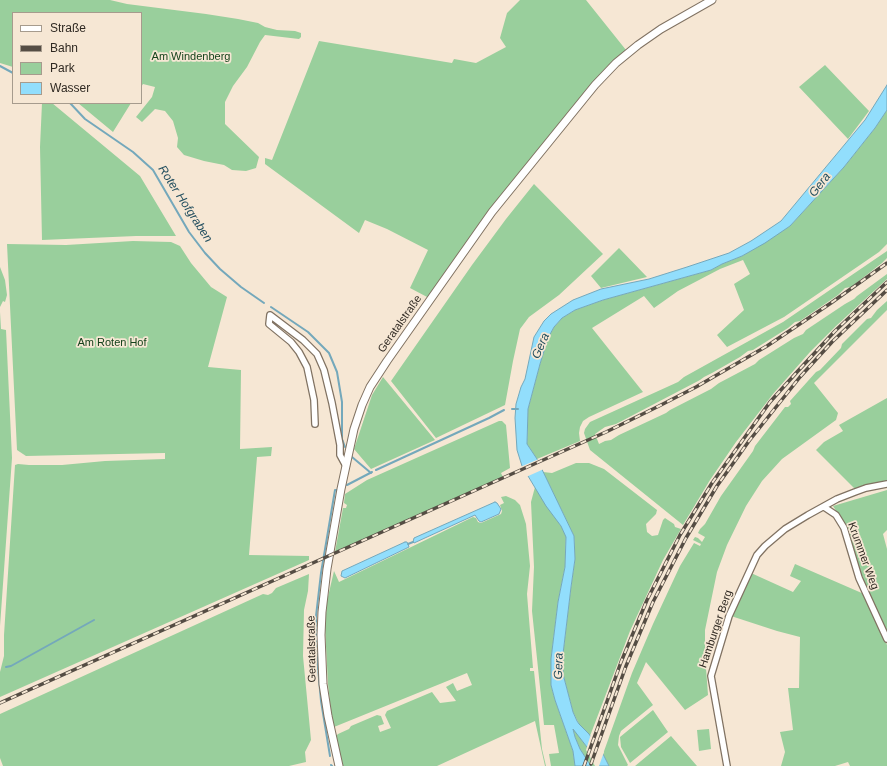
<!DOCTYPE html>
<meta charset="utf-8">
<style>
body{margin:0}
#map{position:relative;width:887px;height:766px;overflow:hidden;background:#f6e7d4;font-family:Helvetica,sans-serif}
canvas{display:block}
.legend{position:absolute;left:12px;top:12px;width:130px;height:92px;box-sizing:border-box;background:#f6e7d4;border:1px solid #a69b8d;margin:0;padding:5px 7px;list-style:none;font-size:12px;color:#2f2922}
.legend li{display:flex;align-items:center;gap:8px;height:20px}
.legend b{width:20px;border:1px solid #a69b8d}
</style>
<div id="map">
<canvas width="887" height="766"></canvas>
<ul class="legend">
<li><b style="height:5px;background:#fff"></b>Straße</li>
<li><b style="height:5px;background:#554d44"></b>Bahn</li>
<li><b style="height:11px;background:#99cf9c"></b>Park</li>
<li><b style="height:11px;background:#92defc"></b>Wasser</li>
</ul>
</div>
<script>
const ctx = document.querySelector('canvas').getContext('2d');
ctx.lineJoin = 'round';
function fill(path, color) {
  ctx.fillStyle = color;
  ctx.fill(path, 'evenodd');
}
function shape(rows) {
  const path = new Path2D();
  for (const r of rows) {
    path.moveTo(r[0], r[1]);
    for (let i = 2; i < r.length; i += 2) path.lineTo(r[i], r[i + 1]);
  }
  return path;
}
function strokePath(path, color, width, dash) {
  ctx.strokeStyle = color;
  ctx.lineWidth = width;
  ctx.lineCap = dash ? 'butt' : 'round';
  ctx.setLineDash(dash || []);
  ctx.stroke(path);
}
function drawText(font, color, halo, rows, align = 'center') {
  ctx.font = font + ' Helvetica,sans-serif';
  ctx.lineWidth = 3.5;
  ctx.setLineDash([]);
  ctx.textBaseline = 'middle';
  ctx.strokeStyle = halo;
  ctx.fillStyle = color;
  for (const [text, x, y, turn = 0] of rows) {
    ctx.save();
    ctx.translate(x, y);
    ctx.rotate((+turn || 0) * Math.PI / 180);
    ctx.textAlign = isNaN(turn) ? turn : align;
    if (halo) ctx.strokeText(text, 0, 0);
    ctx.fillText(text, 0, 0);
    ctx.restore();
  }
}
const green = shape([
 [0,0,110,0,127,4,206,14,238,19,258,23,265,27,277,30,295,31,301,33,301,37,299,39,265,35,260,42,247,67,233,86,225,102,225,124,259,157,256,168,246,171,232,170,224,165,204,161,184,155,177,147,178,138,173,121,165,111,155,109,142,122,136,117,152,97,155,87,143,84,141,87,141,13,13,13,13,67,0,63],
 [520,0,586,0,626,50,602,74,473,233,429,298,410,288,428,250,387,229,365,220,359,233,265,164,265,158,272,160,319,41,452,63,454,59,476,63,506,47,500,38,507,13],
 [825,65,869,111,848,139,799,87],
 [42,103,52,103,140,176,176,236,136,236,42,240,40,147],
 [78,103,131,103,113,132],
 [887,110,887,244,879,252,784,317,727,347,717,335,744,310,734,284,750,274,743,260,720,269,678,291,654,308,644,296,592,328,643,392,589,417,583,421,580,427,579,433,580,441,537,459,527,444,528,409,540,364,548,338,554,327,562,318,575,310,603,300,711,270,722,264,742,256,790,226,844,167,875,128],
 [534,184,603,254,559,295,529,317,520,329,513,361,505,405,436,438,391,381,472,265,506,219],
 [133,241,171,242,180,246,191,263,211,287,227,297,208,367,241,370,240,449,272,447,271,456,257,457,249,555,309,556,309,560,0,697,0,672,4,656,4,635,15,465,18,464,29,465,62,465,105,461,165,459,165,453,26,456,17,450,7,244,66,245],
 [619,248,647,277,601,288,591,276],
 [887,251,887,258,882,263,851,287,845,288,838,295,800,321,795,322,788,328,753,350,748,351,740,357,712,373,704,377,700,380,616,424,605,427,595,434,599,444,605,441,611,440,619,435,666,413,670,410,711,389,719,383,755,364,759,360,794,338,803,334,806,330,845,304,854,299,857,296,887,274,887,279,836,326,810,352,773,394,736,442,710,480,683,525,590,450,584,433,585,429,590,422,678,382,684,377,783,322],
 [0,267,5,280,7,295,5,302,3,301,0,307],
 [887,301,887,310,814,383,838,413,836,420,782,459,762,481,746,506,727,545,717,572,705,630,705,655,708,695,685,710,646,662,637,683,653,705,621,731,619,736,618,745,628,765,627,766,609,766,603,754,632,673,653,624,680,566,694,543,700,546,701,544,693,540,695,537,698,538,702,542,705,537,698,533,700,529,705,524,721,496,753,451,755,446,785,407,788,407,791,404,790,401,816,372,820,370,841,348,842,344,867,319,871,318,877,310],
 [0,312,1,329,6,330,12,458,0,626],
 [383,377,435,440,371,469,354,449,372,395],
 [887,398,887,482,855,489,816,450,824,442,843,431,839,425],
 [499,421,502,421,506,425,510,468,501,473,503,477,335,552,343,508,346,508,347,505,344,503,345,494,367,480],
 [576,463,589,463,604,469,657,510,656,514,646,524,647,532,652,536,658,535,663,520,665,518,674,524,675,527,681,529,663,560,630,631,590,736,579,724,573,712,563,674,563,654,571,587,575,559,574,536,543,472,552,473],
 [535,487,561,526,566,536,565,567,558,602,551,659,551,685,555,700,573,751,575,766,551,766,549,754,559,753,554,725,544,725,532,611,534,567,531,502],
 [887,490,887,530,883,534,887,549,887,635,869,596,844,523,833,506],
 [506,496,515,500,520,505,526,524,530,566,527,594,533,668,530,668,530,671,534,671,542,749,546,766,545,766,535,721,437,766,343,766,336,736,338,734,349,729,351,726,377,715,381,716,384,724,378,726,380,732,391,728,385,715,387,711,432,692,440,703,456,701,446,687,453,683,457,691,472,685,467,673,334,727,331,711,328,684,325,627,327,601,334,571,339,582,473,517,476,518,478,522,481,523,501,514,502,511,500,505,504,503,501,497],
 [795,564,864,594,887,645,887,766,850,766,848,762,835,766,781,766,785,752,780,732,793,730,788,688,799,688,800,637,777,631,731,616,751,573,793,592,801,581,790,576],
 [309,574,308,591,304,610,303,656,311,740,305,752,306,762,289,766,3,766,0,758,0,714,263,594,268,595,272,593,276,588],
 [653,710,668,732,630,763,621,747,620,737],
 [573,728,587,747,597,766,591,766,580,749,575,737],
 [709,729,711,749,699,751,697,730],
 [671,736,697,766,635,766]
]);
const water = shape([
 [887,85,887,110,875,128,844,167,790,226,765,243,742,256,722,264,711,270,603,300,575,310,562,318,554,327,548,338,540,364,528,409,527,444,537,459,574,536,575,559,571,587,563,654,563,674,573,712,577,721,579,724,589,734,603,754,609,766,597,766,587,747,573,729,575,737,580,749,591,766,575,766,573,751,555,700,551,685,551,659,558,602,565,567,566,537,561,526,546,506,522,466,517,450,515,418,516,404,521,387,525,379,534,337,544,321,551,314,573,300,601,289,649,279,687,267,729,253,751,241,781,221,865,120,887,85],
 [495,502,497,503,501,509,499,514,481,522,479,521,475,515,414,543,413,542,414,538,495,502],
 [405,542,407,542,408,544,409,547,345,578,341,576,342,571,405,542]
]);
const pier = shape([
 [539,459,544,469,526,477,520,467],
 [591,734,604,752,599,766,595,766,586,750]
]);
const stream = shape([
 [0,66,13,73],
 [70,103,85,119,133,152,153,170,189,232,205,253,220,269,241,287,264,303],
 [271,307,308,332,329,353,337,372,342,402,342,439,345,447],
 [512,409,518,409],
 [352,457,371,473],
 [376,470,489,418,504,410],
 [347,485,372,472],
 [408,544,413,542],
 [6,667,11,666,94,620],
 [330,756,321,701,316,646,316,616,321,573,335,490,337,490],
 [331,765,332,766]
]);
const minor = shape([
 [315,424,314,400,307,367,299,352,291,342,269,324,270,315,303,340,317,354,324,370,332,403,340,445,340,455,346,466],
 [824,507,836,515,844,528,859,578,887,639],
 [727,766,711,676,729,616,757,555,765,546,785,529,808,515,837,499,855,492,866,488,887,484]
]);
const tertiary = shape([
 [339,766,328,716,323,684,321,635,322,612,327,569,341,489,354,429,362,405,370,387,387,361,492,212,595,85,616,63,638,45,661,29,712,0]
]);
const rail = shape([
 [0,703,487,485,606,432,659,406,696,387,767,346,831,303,887,263],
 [591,764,626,666,653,602,686,538,717,486,749,441,800,377,832,342,887,290],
 [584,766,621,662,647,600,680,535,712,483,770,402,797,372,835,331,887,282]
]);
const parkNames = [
 ["Am Windenberg",191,57],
 ["Am Roten Hof",112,343]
];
const streetNames = [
 ["Geratalstraße",400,324,-55],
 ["Krummer Weg",863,556,70],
 ["Hamburger Berg",716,629,-71],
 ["Geratalstraße",312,649,-91]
];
const waterNames = [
 ["Gera",820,185,-52],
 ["Roter Hofgraben",185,204,57],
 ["Gera",541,346,-67],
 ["Gera",559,666,-89]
];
fill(green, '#99cf9c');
fill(water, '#92defc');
strokePath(water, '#74a8bb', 1);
fill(pier, '#f6e7d4');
strokePath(stream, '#74a8bb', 2);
strokePath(minor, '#807262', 8);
strokePath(tertiary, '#807262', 9);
strokePath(minor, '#fff', 5.5);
strokePath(tertiary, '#fff', 7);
strokePath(rail, '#554d44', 3.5);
strokePath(rail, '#f6e7d4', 2, [6]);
drawText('11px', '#14421b', '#f6e7d4', parkNames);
drawText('11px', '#2f2922', '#f6e7d4', streetNames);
drawText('italic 12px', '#234f5f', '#f6e7d4', waterNames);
</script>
